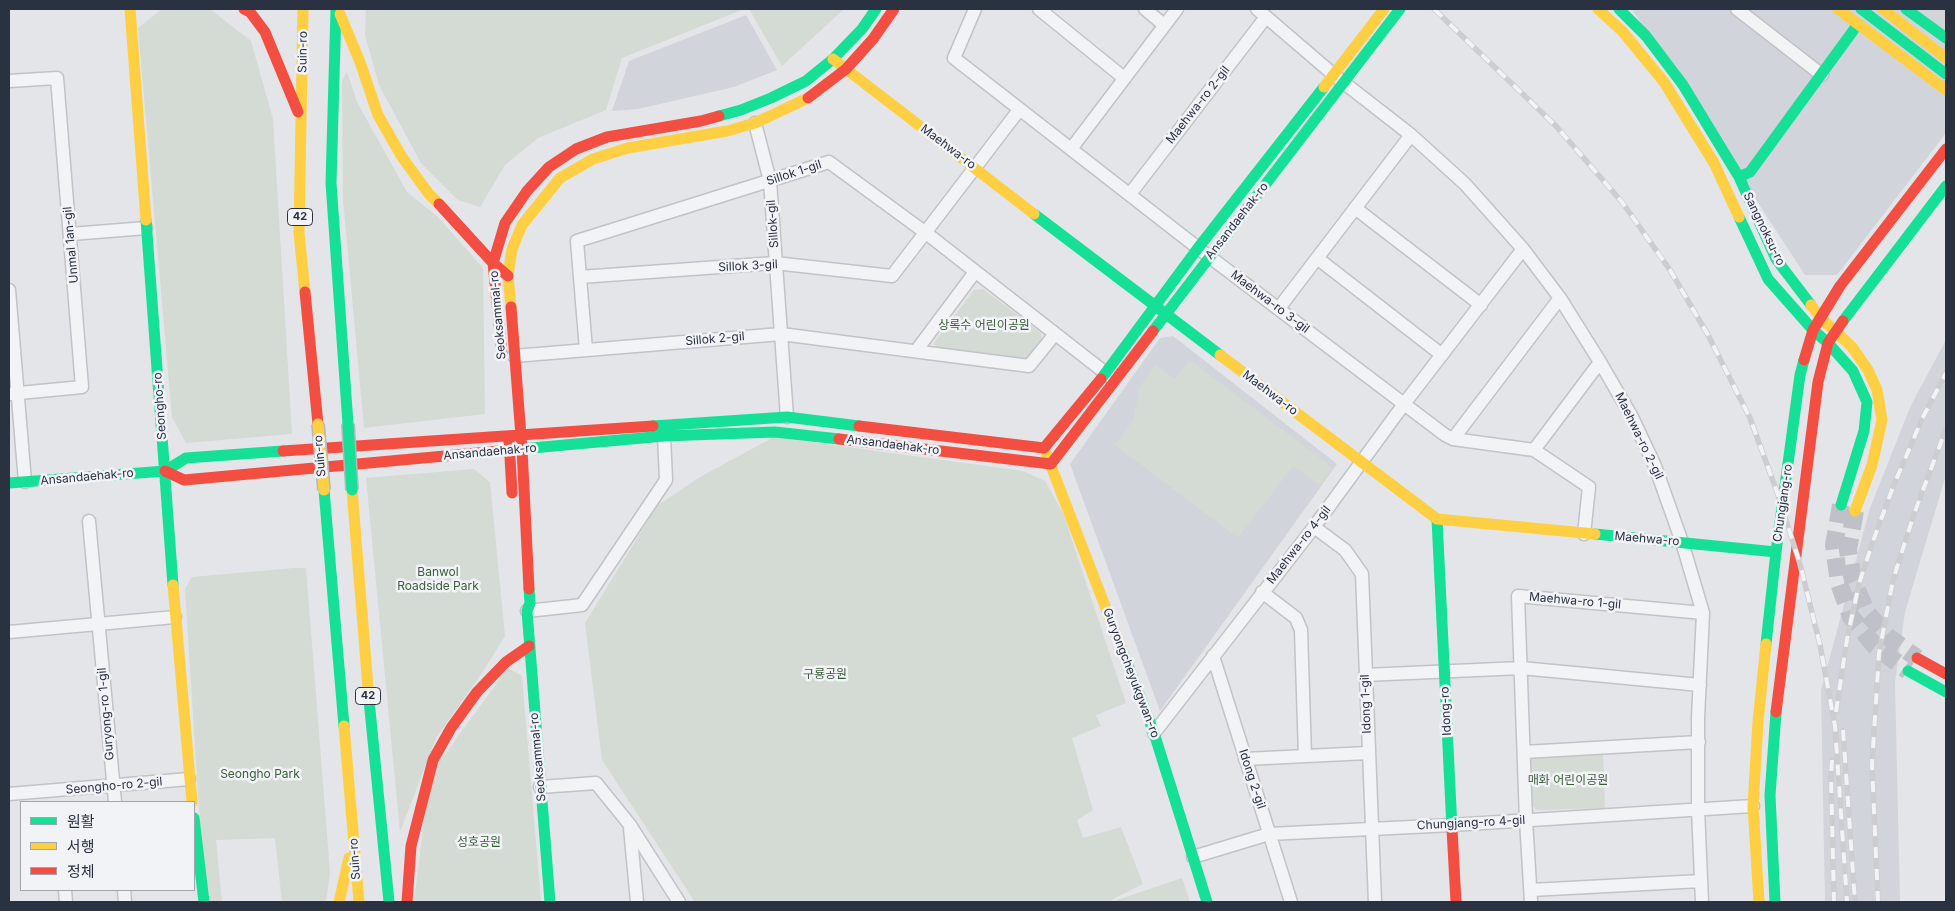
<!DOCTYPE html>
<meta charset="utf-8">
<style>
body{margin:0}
#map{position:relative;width:1955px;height:911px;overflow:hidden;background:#e3e5e8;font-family:Inter,"Noto Sans KR",sans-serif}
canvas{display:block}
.frame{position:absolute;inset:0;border:10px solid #2a3141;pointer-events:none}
.legend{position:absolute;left:20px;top:801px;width:175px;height:90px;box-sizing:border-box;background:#f1f3f7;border:1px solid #a1a5ae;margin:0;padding:6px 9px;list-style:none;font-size:15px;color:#2a3141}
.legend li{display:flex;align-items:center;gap:10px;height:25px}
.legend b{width:25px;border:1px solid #a1a5ae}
</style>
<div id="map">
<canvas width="1955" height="911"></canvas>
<div class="frame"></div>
<ul class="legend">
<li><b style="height:6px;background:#16e098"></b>원활</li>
<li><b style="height:6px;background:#ffcf43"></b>서행</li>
<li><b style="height:6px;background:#f24e42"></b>정체</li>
</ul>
</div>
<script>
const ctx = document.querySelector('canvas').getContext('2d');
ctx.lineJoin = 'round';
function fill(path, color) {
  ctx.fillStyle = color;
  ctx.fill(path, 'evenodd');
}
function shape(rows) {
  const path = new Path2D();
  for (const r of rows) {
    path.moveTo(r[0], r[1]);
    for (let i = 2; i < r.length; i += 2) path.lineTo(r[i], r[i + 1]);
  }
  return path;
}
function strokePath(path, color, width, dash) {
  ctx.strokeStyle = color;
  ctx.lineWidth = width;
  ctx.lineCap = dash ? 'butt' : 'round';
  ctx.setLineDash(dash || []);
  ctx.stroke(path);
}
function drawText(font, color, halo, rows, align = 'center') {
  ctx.font = font + ' Inter,"Noto Sans KR",sans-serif';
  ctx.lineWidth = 5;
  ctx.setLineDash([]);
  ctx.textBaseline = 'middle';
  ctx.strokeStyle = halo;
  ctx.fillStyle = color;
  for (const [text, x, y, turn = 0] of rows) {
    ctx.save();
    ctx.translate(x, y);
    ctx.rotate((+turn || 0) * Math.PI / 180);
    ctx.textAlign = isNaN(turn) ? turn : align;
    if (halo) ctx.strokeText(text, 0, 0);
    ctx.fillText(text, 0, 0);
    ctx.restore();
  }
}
const built = shape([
 [1632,9,1946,9,1946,133,1837,275,1805,275],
 [746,15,777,70,734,87,638,109,612,111,629,61],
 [1173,336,1337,464,1160,711,1070,464,1160,338],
 [1946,340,1946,475,1905,612,1895,682,1900,902,1825,902,1821,690,1870,508,1911,405]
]);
const green = shape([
 [162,9,211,10,251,41,273,119,292,434,186,443,172,417,138,28],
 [366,9,744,9,622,58,606,110,538,138,505,165,480,207,458,200,421,163,379,85,365,35],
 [749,9,844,9,782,66],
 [347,72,357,102,407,192,438,217,483,268,485,414,364,428,343,199,342,81],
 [983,289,1041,333,1042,341,1029,359,936,348,934,343,974,290],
 [1190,360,1333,468,1320,485,1293,466,1238,538,1115,445,1133,420,1140,386,1156,365,1175,379],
 [774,437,1023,471,1045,481,1063,513,1126,703,1096,715,1101,726,1072,738,1093,810,1077,820,1083,838,1121,827,1143,884,1113,899,1111,902,695,902,602,760,585,623,657,506,700,477],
 [474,469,490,482,505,636,482,673,436,738,400,832,366,478],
 [294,568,306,568,330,873,326,900,325,902,282,902,275,838,216,840,222,902,205,902,185,589,192,577],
 [508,668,522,676,541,902,414,902,427,797,437,765],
 [1603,751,1605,808,1537,810,1533,806,1531,757],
 [1182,878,1190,902,1115,902,1117,900]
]);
const secondaryTunnel = shape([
 [1841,505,1834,545,1839,583,1851,617,1875,646,1908,671],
 [1855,511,1848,550,1853,581,1867,613,1888,637,1917,658]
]);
const street = shape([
 [975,9,954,58,1198,248,1445,435,1453,439,1534,450,1589,487,1584,534],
 [1039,9,1124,78],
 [1145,9,1164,25],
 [1257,9,1334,75,1411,135,1465,184,1523,249,1560,298,1600,362,1632,417,1655,466,1682,542,1703,613,1698,718,1698,809,1702,902],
 [1737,9,1822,75],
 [9,81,57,78,82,387,9,394],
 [755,123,770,181,787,417],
 [1071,149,1177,9],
 [1130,194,1266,17],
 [1355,208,1481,305],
 [71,234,146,228],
 [1317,258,1442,355],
 [580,277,775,263,892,276,1019,110],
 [9,290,25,482],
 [1279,308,1411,135],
 [586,350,577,241,829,162,926,233,1112,378],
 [916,351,975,272],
 [514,356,781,334,1029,366,1055,334],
 [1453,439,1560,298],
 [1534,450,1600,362],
 [89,521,115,802],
 [1314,527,1345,550,1362,574,1375,902],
 [1262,592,1296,618,1301,630,1305,756],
 [527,611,582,605,666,480,664,436],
 [9,632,175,617],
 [1213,656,1291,902],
 [1365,675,1521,668,1700,685],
 [1154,733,1314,527,1404,404,1523,249],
 [1524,752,1699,742],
 [1245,759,1368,753],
 [540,787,596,783,630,825,679,902],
 [9,794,189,779],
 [630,828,637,902],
 [1193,857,1269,834,1452,825,1753,806],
 [65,890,66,902],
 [124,890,125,902],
 [1531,890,1701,881],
 [1531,902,1526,820,1518,596,1703,613]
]);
const fast = shape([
 [336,9,331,183,348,424],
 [1619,9,1646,36,1683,85,1739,177,1776,259,1811,305],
 [1861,9,1946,74],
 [1906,9,1946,38],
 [719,116,741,110,771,98,806,81,833,59,862,29,876,9],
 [1739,177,1750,172,1858,24],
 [1034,214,1220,355],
 [1739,217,1768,279,1813,330,1828,343,1853,371,1867,402,1864,431,1841,505],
 [146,220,173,585],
 [1843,321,1946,186],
 [1153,331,1400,9],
 [1101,379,1198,248,1324,87],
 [653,426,787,417,859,426],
 [521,449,664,436,775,432,839,439],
 [9,483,165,471,186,458,283,451],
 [324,490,344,726],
 [1437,519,1452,829],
 [1595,534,1776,552],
 [529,589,530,603,527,611,550,902],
 [1766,644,1776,552,1800,375,1804,360],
 [1122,650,1154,733,1207,902],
 [1908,671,1946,692],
 [369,700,389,902],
 [194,818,204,902],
 [1775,902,1770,795,1776,712]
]);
const slow = shape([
 [130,9,146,220],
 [303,9,299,233,305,292],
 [1598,9,1623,32,1664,82,1714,163,1739,217],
 [1838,9,1946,90],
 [1883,9,1946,58],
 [340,14,360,62,378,115,402,157,429,194,439,204],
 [833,59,1034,214],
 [1324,87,1384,9],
 [1811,305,1820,317,1852,347,1868,370,1877,390,1882,420,1872,465,1855,511],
 [511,307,508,276,512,249,522,225,560,178,593,159,628,148,727,131,755,123,808,98],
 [1220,355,1437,519,1595,534],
 [1046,453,1122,650],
 [352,490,369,700],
 [173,585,192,802],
 [344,726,359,902],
 [339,902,349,858],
 [1759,902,1753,806,1758,722,1766,644]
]);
const jam = shape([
 [244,9,250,12,265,32,298,112],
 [808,98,846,69,873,39,894,9],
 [439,204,493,263,508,276],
 [305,292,318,424],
 [511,307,522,449,529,589],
 [502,354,493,263,505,223,527,191,549,167,576,149,607,137,701,121,719,116],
 [1804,360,1813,330,1840,286,1946,149],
 [859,426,1044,448,1101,379],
 [509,439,512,493],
 [839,439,1051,464,1153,331],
 [283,451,653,426],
 [165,471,184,480,521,449],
 [1917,658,1946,674],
 [1776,712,1818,382,1828,343,1843,321],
 [1452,829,1456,902],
 [407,902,411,846,433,760,451,728,477,692,506,662,529,646]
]);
const rail = shape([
 [1434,9,1555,125,1622,202,1670,270,1708,335,1750,418,1777,492,1800,564,1820,645,1835,726,1847,902],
 [1836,712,1847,639,1859,584,1872,544,1893,487,1922,419,1946,373],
 [1843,730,1855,902],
 [1832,760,1831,776,1834,902],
 [1878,902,1872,765,1879,653,1893,580,1914,514,1946,429]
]);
const fastBridge = shape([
 [348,424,352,490]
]);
const slowBridge = shape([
 [318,424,324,490]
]);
const shields = [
 [300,217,25],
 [368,696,25]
];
const shieldNames = [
 ["42",300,217],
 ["42",368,696]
];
const streetNames = [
 ["Suin-ro",303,52,-89],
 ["Maehwa-ro 2-gil",1198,105,-52],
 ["Maehwa-ro",948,147,37],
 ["Sillok 1-gil",794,173,-18],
 ["Ansandaehak-ro",1237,221,-52],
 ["Sillok-gil",773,224,-94],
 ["Sangnoksu-ro",1764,229,64],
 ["Unmal 1an-gil",71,245,-95],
 ["Sillok 3-gil",748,266,-3],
 ["Maehwa-ro 3-gil",1270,302,37],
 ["Seoksammal-ro",498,315,-95],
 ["Sillok 2-gil",715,339,-5],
 ["Maehwa-ro",1270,393,37],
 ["Seongho-ro",160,406,-94],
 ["Maehwa-ro 2-gil",1639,436,64],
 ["Ansandaehak-ro",893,445,7],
 ["Ansandaehak-ro",490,452,-5],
 ["Suin-ro",320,456,-95],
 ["Ansandaehak-ro",87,477,-5],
 ["Chungjang-ro",1783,503,-82],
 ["Maehwa-ro",1647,539,5],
 ["Maehwa-ro 4-gil",1299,545,-52],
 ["Maehwa-ro 1-gil",1575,601,5],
 ["Guryongcheyukgwan-ro",1131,673,69],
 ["Idong 1-gil",1366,704,-92],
 ["Idong-ro",1446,711,-93],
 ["Guryong-ro 1-gil",106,714,-95],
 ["Seoksammal-ro",538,757,-95],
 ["Idong 2-gil",1252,779,72],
 ["Seongho-ro 2-gil",114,786,-5],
 ["Chungjang-ro 4-gil",1471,823,-3],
 ["Suin-ro",355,859,-94]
];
const parkNames = [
 ["상록수 어린이공원",984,325],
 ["Banwol",438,572],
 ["Roadside Park",438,586],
 ["구룡공원",825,674],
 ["Seongho Park",260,774],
 ["매화 어린이공원",1568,780],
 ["성호공원",479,842]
];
fill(built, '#d2d4db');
fill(green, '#d3dbd4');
strokePath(secondaryTunnel, '#bec1c7', 18, [18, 9]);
strokePath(street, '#c1c3c6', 15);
strokePath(street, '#f2f3f5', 12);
strokePath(fast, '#16e098', 11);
strokePath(slow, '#ffcf43', 11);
strokePath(jam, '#f24e42', 11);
strokePath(rail, '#cccdd0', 5.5);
strokePath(rail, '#f1f3f7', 4, [11]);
strokePath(fastBridge, '#b5b8bd', 14, []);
strokePath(slowBridge, '#b5b8bd', 14, []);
strokePath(fastBridge, '#16e098', 11);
strokePath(slowBridge, '#ffcf43', 11);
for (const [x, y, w] of shields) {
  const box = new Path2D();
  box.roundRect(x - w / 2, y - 8.5, w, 17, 4);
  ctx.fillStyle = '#f1f3f7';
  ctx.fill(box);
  strokePath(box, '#2a3141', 1);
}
drawText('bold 11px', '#2a3141', null, shieldNames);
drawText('12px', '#2a3141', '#f1f3f7', streetNames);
drawText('12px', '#3c5c38', '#f1f3f7', parkNames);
</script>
